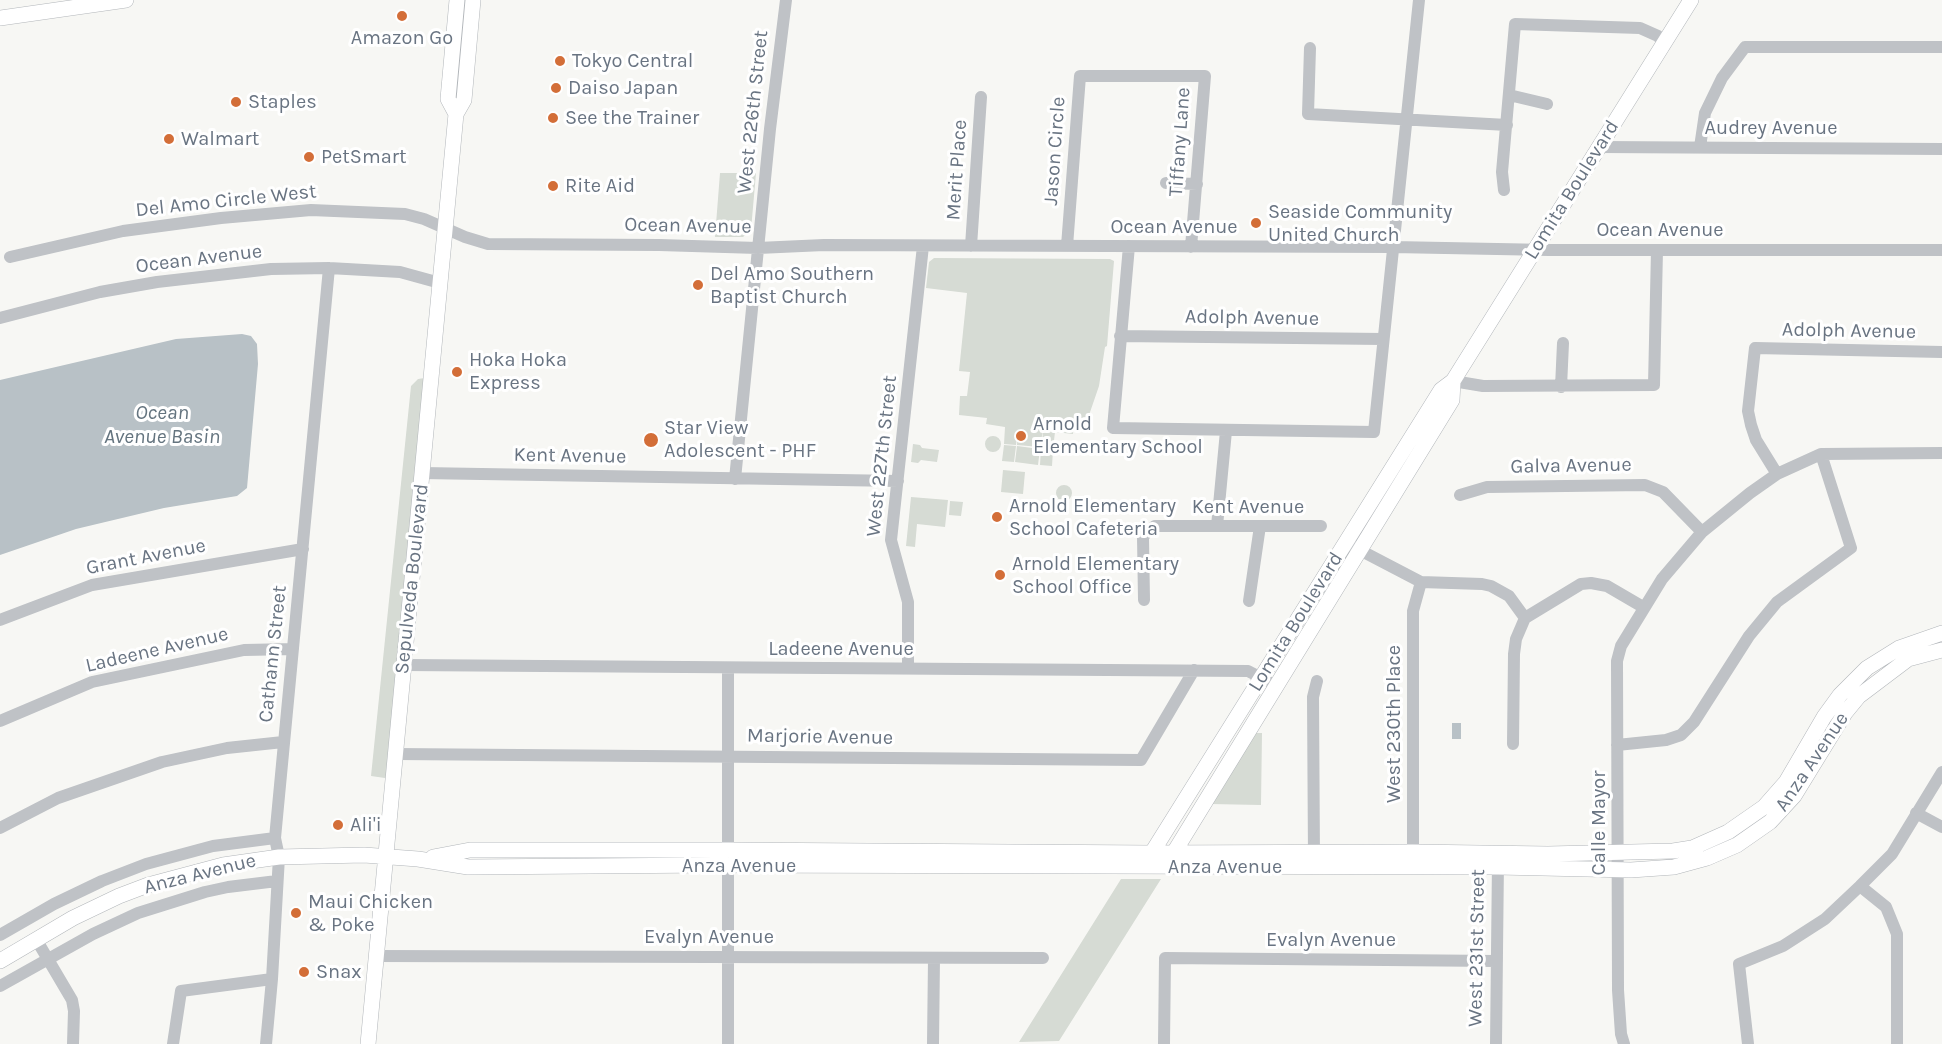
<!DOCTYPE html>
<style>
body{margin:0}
canvas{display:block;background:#f7f7f4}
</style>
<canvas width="1942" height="1044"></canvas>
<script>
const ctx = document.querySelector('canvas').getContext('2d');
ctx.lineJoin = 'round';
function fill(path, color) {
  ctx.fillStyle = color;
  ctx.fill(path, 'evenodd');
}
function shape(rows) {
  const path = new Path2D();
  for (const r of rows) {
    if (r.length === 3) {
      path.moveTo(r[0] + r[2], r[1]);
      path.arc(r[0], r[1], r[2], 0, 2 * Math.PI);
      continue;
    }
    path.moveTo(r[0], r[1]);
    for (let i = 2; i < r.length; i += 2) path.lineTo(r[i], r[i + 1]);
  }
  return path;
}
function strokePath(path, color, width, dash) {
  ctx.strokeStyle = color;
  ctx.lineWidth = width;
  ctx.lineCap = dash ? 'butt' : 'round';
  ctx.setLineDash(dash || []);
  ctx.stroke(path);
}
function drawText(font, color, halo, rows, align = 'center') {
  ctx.font = font + ' Karla,sans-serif';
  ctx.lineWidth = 6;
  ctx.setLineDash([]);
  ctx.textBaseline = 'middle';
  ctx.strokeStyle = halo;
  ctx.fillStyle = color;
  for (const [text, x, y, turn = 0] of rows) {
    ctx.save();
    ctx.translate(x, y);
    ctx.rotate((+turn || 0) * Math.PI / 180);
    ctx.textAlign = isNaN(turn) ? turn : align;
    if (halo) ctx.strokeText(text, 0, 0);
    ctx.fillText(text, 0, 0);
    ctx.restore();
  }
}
const green = shape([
 [720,173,756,173,751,230,743,237,715,237],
 [934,258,1110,259,1114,261,1107,346,1105,347,1099,386,1088,418,1074,418,1073,434,1055,432,1053,449,1042,447,1043,430,1040,447,1017,445,1018,428,1016,445,1004,444,1005,427,986,424,987,418,959,415,960,396,967,396,970,372,959,371,967,293,926,288,929,262],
 [431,377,392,779,371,776,411,386,418,379],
 [993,444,8],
 [913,444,920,445,922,448,939,450,937,462,921,460,918,463,911,462],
 [1004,445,1016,446,1014,462,1002,461],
 [1017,446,1040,449,1038,465,1015,462],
 [1041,449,1053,450,1052,466,1040,465],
 [1003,470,1025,472,1023,494,1001,492],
 [1064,493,8],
 [911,497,948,500,945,527,917,524,915,547,906,546],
 [950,501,963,502,961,516,949,515],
 [1255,733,1262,733,1261,805,1210,804],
 [1121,879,1161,879,1059,1041,1019,1042]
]);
const water = shape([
 [242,334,251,336,257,344,258,364,247,488,237,496,164,508,76,529,0,555,0,380,176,339],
 [1452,723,1461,723,1461,739,1452,739]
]);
const minor = shape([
 [1310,48,1308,114,1507,125],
 [1509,95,1547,104],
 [1599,147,1942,149],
 [1700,147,1705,113,1722,78,1745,47,1942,47],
 [1166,183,1197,184],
 [1504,190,1502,172,1515,24,1640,28,1658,36,1664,43],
 [971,246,981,97],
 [1067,246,1080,76,1205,76,1191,247],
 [1129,246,1113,428,1374,432,1419,0],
 [10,257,123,231,221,218,311,210,405,214,424,219,465,237,488,244,659,245,758,248,824,245,1393,247,1549,250,1942,250],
 [0,318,100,292,157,282,271,269,329,268,400,272,440,283],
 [1120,336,1383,339],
 [1453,381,1483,386,1654,385,1657,250],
 [1561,387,1563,343],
 [422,473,898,481],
 [1777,474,1756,440,1751,425,1748,411,1755,348,1942,352],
 [735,479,770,129,786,0],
 [1460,495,1487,487,1645,485,1663,492,1702,532],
 [1217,526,1226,431],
 [1352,546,1421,582,1482,584,1491,586,1509,596,1525,618,1581,584,1591,583,1607,586,1643,607],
 [1144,600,1143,537,1148,531,1155,526,1321,526],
 [1249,601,1260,526],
 [0,620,92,585,303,549],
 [403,665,1248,671,1269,682],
 [908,668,908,602,891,540,923,246],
 [0,721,92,682,244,650,293,649],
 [1513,744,1514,654,1516,639,1525,618],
 [1617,745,1666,740,1681,735,1694,722,1749,636,1777,602,1851,548,1821,454],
 [395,754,1141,760,1194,670],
 [1916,813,1942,827],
 [0,828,58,798,162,762,227,748,283,742],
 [1413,859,1413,611,1421,582],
 [1314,860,1313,697,1317,681],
 [1860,886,1886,907,1897,934,1897,1044],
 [0,935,54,904,102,881,146,864,213,846,275,838],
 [36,939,72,1000,74,1011,73,1044],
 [376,956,1043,958],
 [0,986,93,934,138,913,205,892,228,887,277,881],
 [173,1044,181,991,272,979],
 [266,1044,272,979,279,857,275,838,329,268],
 [728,1044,728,668],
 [933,1044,934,958],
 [1164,1044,1165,958,1497,961],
 [1496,1044,1498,860],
 [1624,1044,1621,1034,1618,990,1617,661,1621,646,1662,579,1702,532,1750,493,1777,474,1821,454,1942,453],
 [1748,1044,1739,964,1783,946,1825,919,1860,886,1892,854,1942,772]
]);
const major = shape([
 [0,18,126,0],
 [456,114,448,99,457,0],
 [433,857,470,850,728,850,1152,853,1413,852,1548,854,1673,851,1692,848,1728,832,1764,807,1786,782,1824,717,1840,695,1867,668,1899,648,1942,633],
 [1148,859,1441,390,1453,381,1691,0],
 [1170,859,1452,400,1453,381],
 [0,961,73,918,119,896,148,885,223,865,279,857,364,855,418,859,468,867,714,865,1498,867,1631,870,1674,867,1707,858,1737,845,1770,822,1794,796,1845,713,1859,696,1908,659,1942,650],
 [368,1044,456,114,464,100,473,0]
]);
const markers = [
 [402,16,6,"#d36e38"],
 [560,61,6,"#d36e38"],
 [556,88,6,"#d36e38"],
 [236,102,6,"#d36e38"],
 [553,118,6,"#d36e38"],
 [169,139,6,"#d36e38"],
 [309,157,6,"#d36e38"],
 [553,186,6,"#d36e38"],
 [1256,223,6,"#d36e38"],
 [698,285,6,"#d36e38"],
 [457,372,6,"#d36e38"],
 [1021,436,6,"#d36e38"],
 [651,440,8,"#d36e38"],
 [997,517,6,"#d36e38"],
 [1000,575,6,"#d36e38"],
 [338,825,6,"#d36e38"],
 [296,913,6,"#d36e38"],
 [304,972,6,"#d36e38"]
];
const poiNames = [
 ["Amazon Go",402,38,"center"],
 ["Tokyo Central",572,61],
 ["Daiso Japan",568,88],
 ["Staples",248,102],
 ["See the Trainer",565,118],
 ["Walmart",181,139],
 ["PetSmart",321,157],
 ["Rite Aid",565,186],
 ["Seaside Community",1268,212],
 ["United Church",1268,235],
 ["Del Amo Southern",710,274],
 ["Baptist Church",710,297],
 ["Hoka Hoka",469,360],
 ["Express",469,383],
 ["Arnold",1033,424],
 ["Elementary School",1033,447],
 ["Star View",664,428],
 ["Adolescent - PHF",664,451],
 ["Arnold Elementary",1009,506],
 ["School Cafeteria",1009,529],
 ["Arnold Elementary",1012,564],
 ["School Office",1012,587],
 ["Ali'i",350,825],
 ["Maui Chicken",308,902],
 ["& Poke",308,925],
 ["Snax",316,972]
];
const streetNames = [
 ["West 226th Street",753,112,-84],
 ["Audrey Avenue",1771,128],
 ["Tiffany Lane",1180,142,-86],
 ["Jason Circle",1055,151,-86],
 ["Merit Place",957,170,-86],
 ["Lomita Boulevard",1572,190,-58],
 ["Del Amo Circle West",226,201,-6],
 ["Ocean Avenue",688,226,1],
 ["Ocean Avenue",1174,227],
 ["Ocean Avenue",1660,230],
 ["Ocean Avenue",199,259,-7],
 ["Adolph Avenue",1252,318,1],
 ["Adolph Avenue",1849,331,1],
 ["Kent Avenue",570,456,1],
 ["West 227th Street",882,456,-84],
 ["Galva Avenue",1571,466,-1],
 ["Kent Avenue",1248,507],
 ["Grant Avenue",146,557,-11],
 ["Sepulveda Boulevard",412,579,-84],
 ["Lomita Boulevard",1296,622,-58],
 ["Ladeene Avenue",841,649],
 ["Ladeene Avenue",157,650,-13],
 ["Cathann Street",273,654,-84],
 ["West 230th Place",1394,724,-90],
 ["Marjorie Avenue",820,737,1],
 ["Anza Avenue",1812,762,-56],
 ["Calle Mayor",1599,823,-90],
 ["Anza Avenue",739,866],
 ["Anza Avenue",1225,867],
 ["Anza Avenue",200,874,-14],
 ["Evalyn Avenue",709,937],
 ["Evalyn Avenue",1331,940],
 ["West 231st Street",1477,948,-89]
];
const waterNames = [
 ["Ocean",162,413],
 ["Avenue Basin",162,437]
];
fill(green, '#d6dbd4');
fill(water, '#b8c1c6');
strokePath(major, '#b2b6ba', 16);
strokePath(minor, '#bfc2c6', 12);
strokePath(major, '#fff', 15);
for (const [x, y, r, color] of markers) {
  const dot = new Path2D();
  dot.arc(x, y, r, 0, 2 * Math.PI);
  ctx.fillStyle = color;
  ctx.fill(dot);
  strokePath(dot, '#fff', 2);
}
drawText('20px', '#697482', '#fff', poiNames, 'left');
drawText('20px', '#697482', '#fff', streetNames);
drawText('italic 21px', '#64747f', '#fff', waterNames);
</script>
